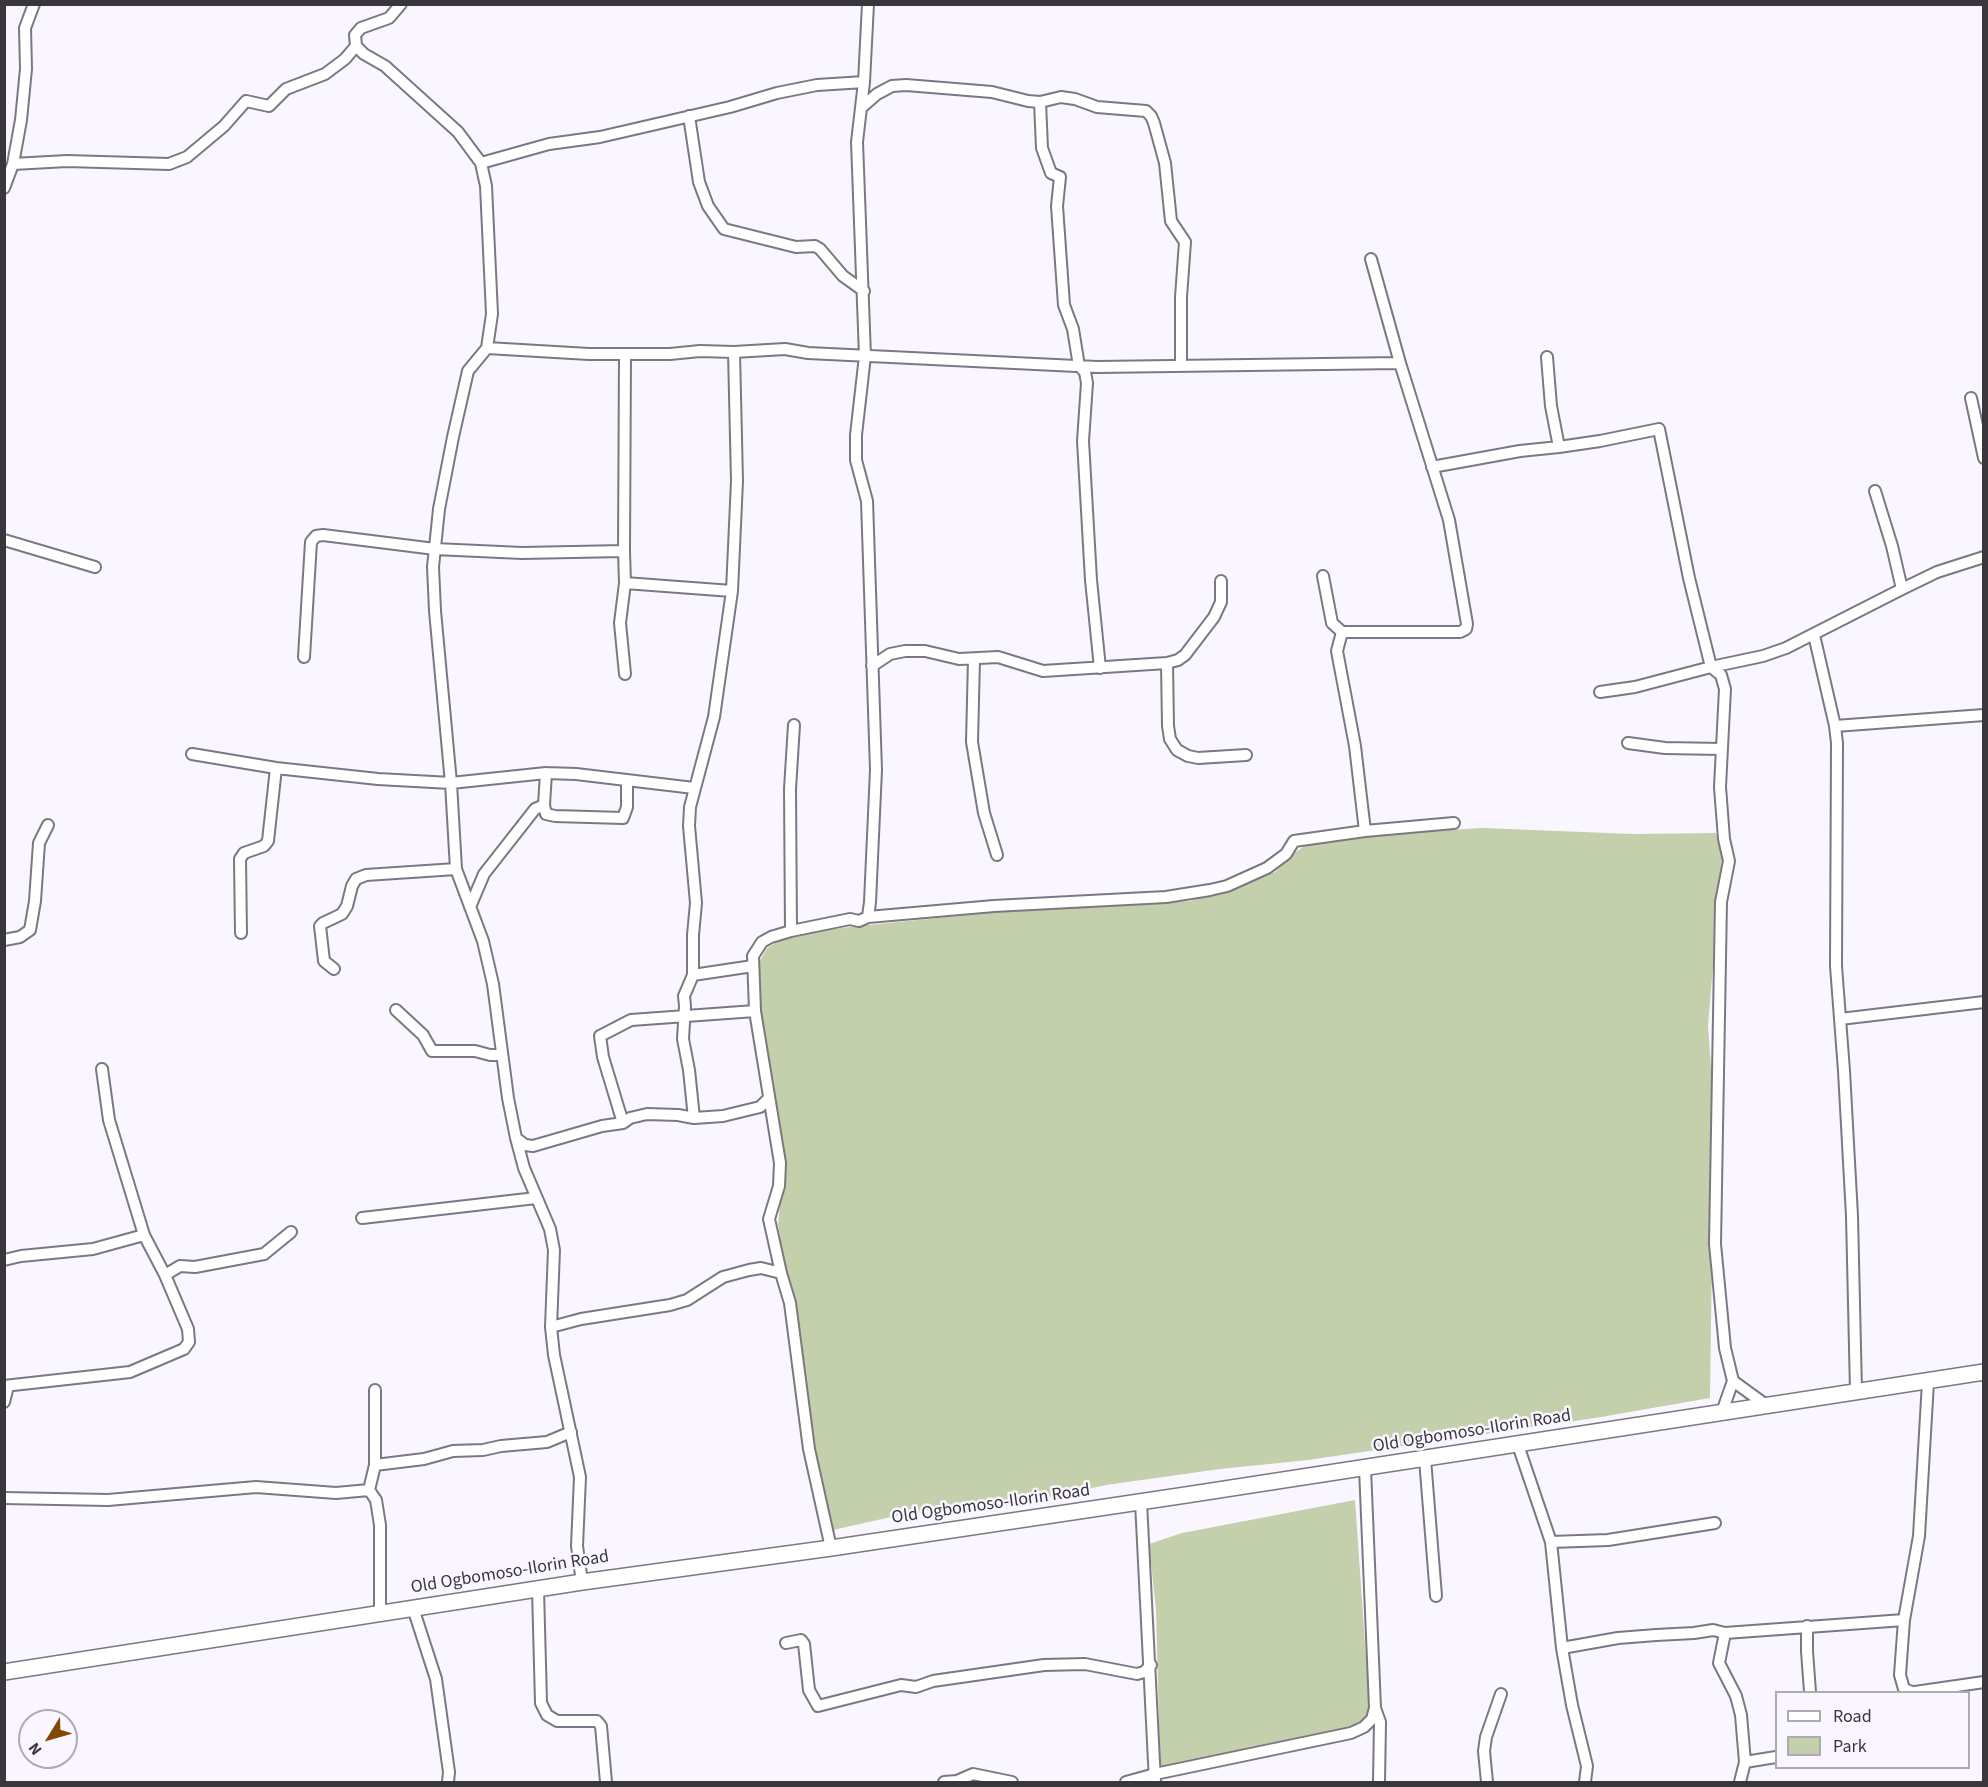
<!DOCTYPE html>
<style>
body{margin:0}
#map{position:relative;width:1988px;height:1787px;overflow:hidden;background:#faf6ff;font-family:"Source Sans 3",sans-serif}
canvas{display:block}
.frame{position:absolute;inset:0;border:6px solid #39373b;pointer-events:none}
.legend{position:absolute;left:1775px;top:1691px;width:195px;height:78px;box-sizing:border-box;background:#faf6ff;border:2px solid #adaab1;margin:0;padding:8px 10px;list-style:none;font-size:18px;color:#39373b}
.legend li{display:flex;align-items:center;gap:12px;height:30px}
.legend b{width:30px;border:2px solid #adaab1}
.north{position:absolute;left:18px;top:1709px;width:60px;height:60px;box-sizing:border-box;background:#faf6ff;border:2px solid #adaab1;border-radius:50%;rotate:233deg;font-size:16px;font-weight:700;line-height:24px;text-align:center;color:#39373b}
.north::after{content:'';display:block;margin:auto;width:21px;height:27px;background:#834800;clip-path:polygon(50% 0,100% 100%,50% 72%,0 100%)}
</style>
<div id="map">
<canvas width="1988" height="1787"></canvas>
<div class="frame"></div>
<ul class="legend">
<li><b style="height:8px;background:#fff"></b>Road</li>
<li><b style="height:16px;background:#c4cfac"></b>Park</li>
</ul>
<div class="north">N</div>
</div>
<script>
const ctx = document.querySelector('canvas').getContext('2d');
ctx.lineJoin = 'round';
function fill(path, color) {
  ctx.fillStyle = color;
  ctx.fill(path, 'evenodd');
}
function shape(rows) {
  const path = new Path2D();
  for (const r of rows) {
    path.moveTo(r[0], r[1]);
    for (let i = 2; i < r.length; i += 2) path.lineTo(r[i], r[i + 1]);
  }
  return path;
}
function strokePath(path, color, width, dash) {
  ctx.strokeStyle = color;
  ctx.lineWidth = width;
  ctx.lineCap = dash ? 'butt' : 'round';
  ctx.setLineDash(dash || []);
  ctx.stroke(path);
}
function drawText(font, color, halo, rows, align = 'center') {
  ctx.font = font + ' "Source Sans 3",sans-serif';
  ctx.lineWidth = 5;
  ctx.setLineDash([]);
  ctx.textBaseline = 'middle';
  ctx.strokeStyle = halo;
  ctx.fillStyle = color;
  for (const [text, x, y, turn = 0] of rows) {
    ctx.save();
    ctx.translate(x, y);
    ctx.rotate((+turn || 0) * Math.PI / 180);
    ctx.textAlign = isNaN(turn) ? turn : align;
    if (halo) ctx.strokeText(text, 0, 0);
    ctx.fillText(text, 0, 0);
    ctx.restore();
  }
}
const green = shape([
 [1483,828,1633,834,1716,833,1722,856,1708,1026,1712,1082,1713,1179,1710,1398,1595,1418,1308,1460,1220,1469,1106,1485,1032,1501,913,1512,833,1530,822,1486,805,1390,778,1224,784,1168,760,1015,759,962,767,948,787,936,849,927,1027,909,1191,901,1275,872,1293,854,1310,842,1379,834],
 [1355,1500,1366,1658,1372,1697,1369,1712,1359,1724,1341,1731,1168,1768,1160,1766,1156,1610,1149,1544,1182,1533]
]);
const minor = shape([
 [401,4,389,18,361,28,355,35,356,46,364,54,385,66,458,132,481,163,486,186,492,314,487,348,468,371,453,437,439,509,433,567,435,611,451,783,456,869,483,941,493,984,508,1098,516,1138,524,1168,550,1229,554,1250,551,1327,554,1355,580,1477,577,1546,582,1582],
 [1040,102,1042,148,1051,173,1060,177,1057,206,1064,305,1073,329,1079,366,1085,372,1087,383,1083,441,1091,580,1100,668],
 [861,108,877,94,892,86,906,85,992,92,1028,101,1040,102,1061,97,1075,99,1097,107,1146,111,1151,116,1154,123,1165,163,1171,221,1185,242,1181,297,1181,366],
 [689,116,699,182,708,206,724,229,796,247,815,246,820,249,843,276,864,291],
 [481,163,549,144,600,137,730,107,777,93,817,85,864,82],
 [13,164,21,120,26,69,25,28,34,4],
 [4,188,13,164,67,161,169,164,187,157,224,126,246,101,269,106,286,89,325,74,345,59,356,46],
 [1371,259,1400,363],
 [487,348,589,354,670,354,700,351,734,352,785,349,808,353,1097,367,1400,363,1449,520,1467,624,1466,629,1460,632,1342,632,1332,623,1323,576],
 [1547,357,1551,406,1559,447,1600,441,1659,429,1689,578,1711,667,1721,675,1725,689,1720,787,1724,839,1729,861,1721,902,1715,1244,1725,1348,1733,1381,1722,1412],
 [1971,398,1984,458],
 [1432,467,1520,451,1559,447],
 [1875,491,1892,546,1902,589],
 [4,540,95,567],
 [624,551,625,354],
 [1342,632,1337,651,1355,746,1365,831],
 [1814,635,1835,726,1837,743,1836,966,1844,1071,1852,1216,1856,1391],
 [304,657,311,542,316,536,323,535,435,549,522,553,624,551,625,583,732,591],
 [974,659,972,742,984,813,997,855],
 [1167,663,1168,726,1170,739,1177,750,1188,756,1198,758,1246,755],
 [872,666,890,654,905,651,925,651,959,659,998,657,1043,671,1167,663,1178,660,1185,655,1214,617,1221,602,1221,581],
 [625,674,620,623,625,583],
 [1600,692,1635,687,1711,667,1763,656,1786,648,1902,589,1937,572,1984,557],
 [1835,726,1984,715],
 [1628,743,1665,748,1722,749],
 [192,754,276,768,378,779,451,783,546,773,576,774,694,788],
 [546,773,544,805,546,814,555,816,623,818,627,807,627,780],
 [470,907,484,874,535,809,544,805],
 [868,917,994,906,1166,897,1210,890,1227,886,1267,868,1286,854,1294,841,1365,831,1454,823],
 [791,931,790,789,794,725],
 [241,933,240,859,244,853,264,846,268,841,276,768],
 [4,940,20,937,30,930,35,901,39,843,48,825],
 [334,969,324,961,320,926,323,923,342,914,347,906,352,886,356,879,366,875,456,869],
 [693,975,753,966],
 [396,1010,423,1035,432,1051,475,1051,490,1055,502,1055],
 [1840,1019,1984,1002],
 [694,1118,689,1070,683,1039,685,1006,684,996,693,975,693,935,696,903,689,826,690,807,714,717,732,591,737,481,734,352],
 [623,1123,603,1057,600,1036,631,1020,755,1011],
 [516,1138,525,1145,533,1146,602,1126,623,1123,630,1118,647,1114,678,1115,694,1118,723,1116,760,1107,769,1098],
 [362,1218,536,1198],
 [4,1260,21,1256,93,1249,144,1235],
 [165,1275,180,1266,195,1267,264,1254,291,1232],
 [551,1327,581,1319,670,1305,687,1300,723,1277,749,1270,761,1268,781,1273],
 [1733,1381,1766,1405],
 [4,1386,130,1372,184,1349,189,1342,188,1329,165,1275,144,1235,109,1120,102,1069],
 [4,1402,8,1386],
 [1518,1445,1551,1542,1562,1648,1572,1705,1587,1766,1585,1782],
 [1425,1459,1436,1596],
 [375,1465,424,1459,453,1451,483,1450,501,1446,547,1442,571,1432],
 [1365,1468,1375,1708,1380,1722,1379,1782],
 [369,1490,376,1500,380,1525,380,1613],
 [369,1490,375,1465,375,1390],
 [4,1498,108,1500,256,1487,336,1493,369,1490],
 [1141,1502,1155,1782],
 [1551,1542,1608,1540,1715,1523],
 [831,1548,809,1449,790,1303,781,1273,769,1219,779,1186,780,1163,755,1011,753,956,762,942,771,937,791,931,850,919,859,921,868,917,870,902,876,770,867,501,856,460,856,435,865,356,857,142,864,82,868,4],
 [538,1589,541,1703,547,1715,557,1721,597,1721,601,1726,606,1782],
 [413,1608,436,1679,449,1772,448,1782],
 [1807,1626,1807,1651,1810,1692],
 [1725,1633,1719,1663,1736,1696,1741,1715,1745,1762],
 [786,1643,801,1640,804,1644,809,1690,818,1706,901,1685,916,1687,933,1681,1044,1665,1085,1664,1137,1674,1144,1672,1151,1665],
 [1562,1648,1618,1638,1656,1635,1694,1633,1713,1630,1725,1633,1904,1620],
 [1912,1692,1904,1689,1900,1675,1904,1620,1919,1536,1928,1382],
 [1915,1692,1984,1682],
 [944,1782,957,1781,973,1774,1012,1782],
 [1126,1782,1155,1774,1351,1733,1364,1727,1372,1719,1375,1708],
 [1487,1782,1484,1751,1486,1737,1501,1694],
 [1740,1782,1745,1762,1776,1757]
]);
const highway = shape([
 [4,1672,582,1582,831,1548,1186,1495,1984,1372]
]);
const streetNames = [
 ["Old Ogbomoso-Ilorin Road",1472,1432,-9],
 ["Old Ogbomoso-Ilorin Road",991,1505,-8],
 ["Old Ogbomoso-Ilorin Road",510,1573,-9]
];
fill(green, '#c4cfac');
strokePath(minor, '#7c7882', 14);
strokePath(highway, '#7c7882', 18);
strokePath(minor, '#fff', 10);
strokePath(highway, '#fff', 15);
drawText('18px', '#39373b', '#faf6ff', streetNames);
</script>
